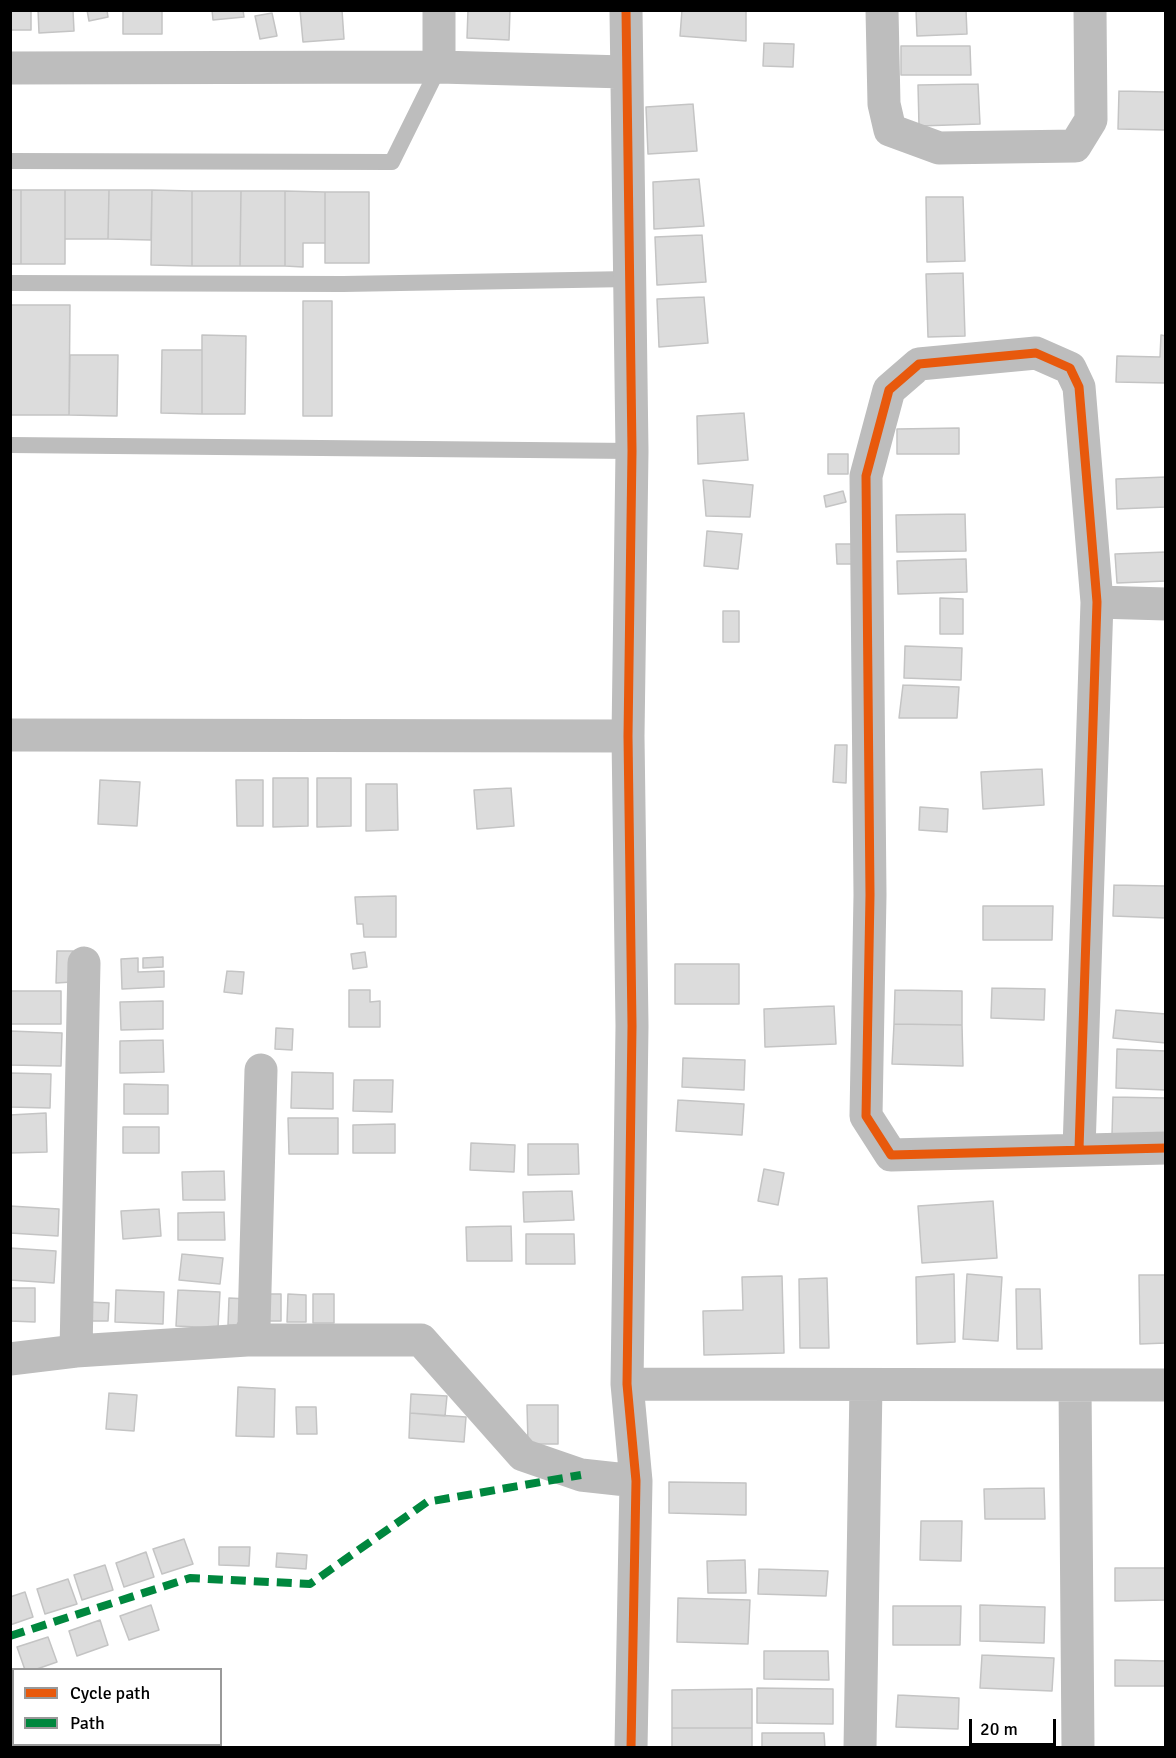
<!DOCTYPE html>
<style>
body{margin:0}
#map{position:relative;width:1176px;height:1758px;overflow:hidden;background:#fff;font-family:Signika,sans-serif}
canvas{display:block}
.frame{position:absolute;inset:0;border:12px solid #000;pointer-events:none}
.legend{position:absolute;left:12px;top:1668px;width:210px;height:78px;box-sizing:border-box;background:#fff;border:2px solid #999;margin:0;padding:8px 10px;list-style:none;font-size:18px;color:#000}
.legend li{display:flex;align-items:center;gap:12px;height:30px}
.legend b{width:30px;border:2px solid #999}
.scale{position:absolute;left:969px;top:1719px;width:87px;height:27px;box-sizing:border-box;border:3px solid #000;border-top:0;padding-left:8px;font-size:18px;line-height:21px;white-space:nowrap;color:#000;-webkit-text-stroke:4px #fff;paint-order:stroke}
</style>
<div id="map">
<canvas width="1176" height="1758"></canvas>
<div class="frame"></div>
<ul class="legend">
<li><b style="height:8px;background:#e8590c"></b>Cycle path</li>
<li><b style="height:8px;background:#00873e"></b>Path</li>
</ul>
<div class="scale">20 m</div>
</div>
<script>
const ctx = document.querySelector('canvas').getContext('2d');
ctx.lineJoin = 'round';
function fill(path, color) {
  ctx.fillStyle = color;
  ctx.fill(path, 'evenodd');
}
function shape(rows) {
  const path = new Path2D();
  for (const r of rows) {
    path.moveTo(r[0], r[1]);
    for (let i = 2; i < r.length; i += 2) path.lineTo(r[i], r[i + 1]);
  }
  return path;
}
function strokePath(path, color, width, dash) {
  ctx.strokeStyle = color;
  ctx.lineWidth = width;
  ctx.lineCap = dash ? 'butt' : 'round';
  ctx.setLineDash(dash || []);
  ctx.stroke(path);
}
const building = shape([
 [10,10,31,10,31,30,10,30,10,10],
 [38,10,73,10,74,31,39,33,38,10],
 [87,10,107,10,108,17,89,21,87,10],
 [123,10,162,10,162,34,123,34,123,10],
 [212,10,243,10,244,17,213,20,212,10],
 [300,10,342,10,344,39,303,42,300,10],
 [468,10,510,10,509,40,467,38,468,10],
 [682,10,746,10,746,41,680,36,682,10],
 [916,10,966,10,967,34,917,36,916,10],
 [272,13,277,36,260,39,255,16,272,13],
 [764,43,794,44,793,67,763,66,764,43],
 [901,46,970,46,971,75,901,75,901,46],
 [978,84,980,124,919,126,918,85,978,84],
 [1119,91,1166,92,1166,130,1118,129,1119,91],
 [693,104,697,151,648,154,646,107,693,104],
 [699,179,704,226,654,229,653,182,699,179],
 [10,190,21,190,21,264,10,264,10,190],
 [21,190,65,190,65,264,21,264,21,190],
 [65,190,109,190,108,239,65,239,65,190],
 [109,190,152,190,151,240,108,239,109,190],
 [152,190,192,191,192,266,151,265,152,190],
 [192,191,241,191,240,266,192,266,192,191],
 [241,191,285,191,285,266,240,266,241,191],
 [285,191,325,192,325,243,303,243,303,267,285,266,285,191],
 [325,192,369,192,369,263,325,263,325,192],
 [926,197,963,197,965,261,927,262,926,197],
 [702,235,706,282,657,285,655,237,702,235],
 [963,273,965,336,928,337,926,274,963,273],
 [704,297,708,343,659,347,657,299,704,297],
 [303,301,332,301,332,416,303,416,303,301],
 [10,305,70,305,69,415,10,415,10,305],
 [202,335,246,336,245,414,202,414,202,335],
 [1161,335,1166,336,1166,383,1116,382,1117,356,1160,357,1161,335],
 [162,350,202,350,202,414,161,413,162,350],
 [70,355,118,355,117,416,69,415,70,355],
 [744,413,748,460,698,464,697,416,744,413],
 [959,428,959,454,897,454,897,429,959,428],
 [828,454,848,454,848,474,828,474,828,454],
 [1166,477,1166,507,1117,509,1116,479,1166,477],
 [703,480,753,485,750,517,706,516,703,480],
 [843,491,846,502,826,507,824,496,843,491],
 [965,514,966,551,897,552,896,515,965,514],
 [707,531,742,534,738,569,704,566,707,531],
 [836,544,852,544,853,564,837,564,836,544],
 [1166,552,1166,581,1117,583,1115,554,1166,552],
 [966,559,967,592,898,594,897,561,966,559],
 [940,598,963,599,963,634,940,634,940,598],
 [723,611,739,611,739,642,723,642,723,611],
 [905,646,962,648,961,680,904,678,905,646],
 [903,685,959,687,957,718,899,718,903,685],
 [835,745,847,745,846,783,833,782,835,745],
 [1042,769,1044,805,983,809,981,772,1042,769],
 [273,778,308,778,308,826,273,827,273,778],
 [317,778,351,778,351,826,317,827,317,778],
 [100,780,140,782,137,826,98,824,100,780],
 [236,780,263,780,263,826,237,826,236,780],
 [366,784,397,784,398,830,366,831,366,784],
 [511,788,514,826,477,829,474,790,511,788],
 [920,807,948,809,947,832,919,830,920,807],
 [1114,885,1166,886,1166,918,1113,916,1114,885],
 [396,896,396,937,364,937,363,924,357,924,355,897,396,896],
 [983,906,1053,906,1052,940,983,940,983,906],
 [57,951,73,951,72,982,56,983,57,951],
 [365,952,367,967,353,969,351,954,365,952],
 [163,957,163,967,143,968,143,958,163,957],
 [138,958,138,972,164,971,164,987,122,989,121,959,138,958],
 [675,964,739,964,739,1004,675,1004,675,964],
 [227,971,244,972,242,994,224,992,227,971],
 [992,988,1045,989,1044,1020,991,1018,992,988],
 [349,990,370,990,370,1002,380,1001,380,1027,349,1027,349,990],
 [895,990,962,991,962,1025,894,1024,895,990],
 [10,991,61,991,61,1024,10,1024,10,991],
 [163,1001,163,1029,121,1030,120,1002,163,1001],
 [834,1006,836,1044,765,1047,764,1009,834,1006],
 [1116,1010,1166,1014,1166,1043,1113,1038,1116,1010],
 [894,1024,962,1025,963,1066,892,1064,894,1024],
 [276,1028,293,1029,292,1050,275,1049,276,1028],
 [10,1031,62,1033,61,1066,10,1065,10,1031],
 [163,1040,164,1072,120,1073,120,1041,163,1040],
 [1117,1049,1166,1051,1166,1090,1116,1088,1117,1049],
 [683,1058,745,1060,744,1090,682,1087,683,1058],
 [292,1072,333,1073,333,1109,291,1108,292,1072],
 [10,1073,51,1074,50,1108,10,1107,10,1073],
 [354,1080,393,1080,392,1112,353,1111,354,1080],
 [124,1084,168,1085,168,1114,124,1114,124,1084],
 [1113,1097,1166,1098,1166,1135,1112,1135,1113,1097],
 [678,1100,744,1104,742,1135,676,1131,678,1100],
 [46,1113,47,1152,10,1153,10,1115,46,1113],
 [288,1118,338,1118,338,1154,289,1154,288,1118],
 [395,1124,395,1153,353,1153,353,1125,395,1124],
 [123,1127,159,1127,159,1153,123,1153,123,1127],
 [471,1143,515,1145,514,1172,470,1170,471,1143],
 [528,1144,578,1144,579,1174,528,1175,528,1144],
 [764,1169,784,1173,778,1205,758,1201,764,1169],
 [224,1171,225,1200,183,1200,182,1172,224,1171],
 [572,1191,574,1220,524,1222,523,1192,572,1191],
 [993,1201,997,1258,922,1263,918,1206,993,1201],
 [10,1206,59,1209,58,1236,10,1233,10,1206],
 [159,1209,161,1236,123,1239,121,1211,159,1209],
 [224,1212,225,1240,178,1240,178,1213,224,1212],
 [511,1226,512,1261,467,1261,466,1227,511,1226],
 [526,1234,574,1234,575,1264,526,1264,526,1234],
 [10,1248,56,1251,54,1283,10,1280,10,1248],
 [182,1254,223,1258,220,1284,179,1280,182,1254],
 [954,1274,955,1342,917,1344,916,1277,954,1274],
 [967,1274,1002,1277,998,1341,963,1339,967,1274],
 [1139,1275,1166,1275,1166,1343,1140,1344,1139,1275],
 [782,1276,784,1353,704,1355,703,1311,743,1310,742,1277,782,1276],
 [827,1278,829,1348,800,1348,799,1279,827,1278],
 [10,1288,35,1288,35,1322,10,1321,10,1288],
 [1016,1289,1040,1289,1042,1349,1017,1349,1016,1289],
 [116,1290,164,1292,163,1324,115,1322,116,1290],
 [178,1290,220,1292,218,1328,176,1326,178,1290],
 [263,1294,281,1294,281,1321,262,1321,263,1294],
 [288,1294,306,1295,306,1322,287,1322,288,1294],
 [313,1294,334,1294,334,1323,313,1323,313,1294],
 [229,1298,248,1299,247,1325,228,1325,229,1298],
 [88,1302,109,1303,108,1321,88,1321,88,1302],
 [238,1387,275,1389,274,1437,236,1436,238,1387],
 [109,1393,137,1395,134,1431,106,1429,109,1393],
 [411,1394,447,1396,445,1416,410,1413,411,1394],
 [527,1405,558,1405,558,1444,528,1444,527,1405],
 [296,1407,316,1407,317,1434,297,1434,296,1407],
 [410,1413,466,1417,464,1442,409,1438,410,1413],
 [669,1482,746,1483,746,1515,669,1513,669,1482],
 [1044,1488,1045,1519,985,1519,984,1489,1044,1488],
 [921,1521,962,1521,961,1561,920,1560,921,1521],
 [184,1539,193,1564,162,1574,153,1549,184,1539],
 [219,1547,250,1547,249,1566,219,1565,219,1547],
 [146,1552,154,1577,124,1587,116,1563,146,1552],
 [277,1553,307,1555,306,1569,276,1567,277,1553],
 [745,1560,746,1593,708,1593,707,1561,745,1560],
 [105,1565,113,1590,82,1600,74,1575,105,1565],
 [1115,1568,1166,1568,1166,1600,1115,1601,1115,1568],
 [759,1569,828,1571,826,1596,758,1594,759,1569],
 [68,1579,77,1604,45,1614,37,1589,68,1579],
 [25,1592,33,1617,10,1625,10,1597,25,1592],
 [678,1598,750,1600,748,1644,677,1642,678,1598],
 [151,1605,159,1630,129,1640,120,1616,151,1605],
 [980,1605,1045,1607,1044,1643,980,1641,980,1605],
 [893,1606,961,1606,960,1645,893,1645,893,1606],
 [100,1620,108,1645,77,1656,69,1631,100,1620],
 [48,1637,57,1662,34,1670,25,1670,17,1647,48,1637],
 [764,1651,828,1651,829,1680,764,1679,764,1651],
 [982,1655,1054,1658,1052,1691,980,1688,982,1655],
 [1115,1660,1166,1661,1166,1686,1115,1686,1115,1660],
 [757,1688,833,1689,833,1724,757,1723,757,1688],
 [752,1689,752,1728,672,1728,672,1690,752,1689],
 [898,1695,959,1698,958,1729,896,1727,898,1695],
 [672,1728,752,1728,752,1748,672,1748,672,1728],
 [762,1733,824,1733,825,1748,762,1748,762,1733]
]);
const service = shape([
 [10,161,392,162,439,67],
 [10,283,343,284,630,279],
 [10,445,632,451]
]);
const minor = shape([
 [439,10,439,67],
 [626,10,632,451,628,736,632,1026,627,1384,636,1481,631,1748],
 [882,10,884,104,890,130,939,148,1075,146,1091,120,1090,10],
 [10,68,439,67,625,72],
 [1097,602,1166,604],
 [10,735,628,736],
 [1079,1149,1097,602,1079,387,1070,368,1036,353,919,364,889,390,866,476,870,895,866,1116,891,1155,1166,1148],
 [247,1340,254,1326,261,1070],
 [76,1351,84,963],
 [10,1359,76,1351,247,1340,421,1340,523,1455,581,1475,636,1481],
 [627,1384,1166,1385],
 [1075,1385,1078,1748],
 [860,1748,866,1385]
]);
const quiet = shape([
 [10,1636,190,1578,310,1584,427,1502,581,1475]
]);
const cycleway = shape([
 [626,10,632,451,628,736,632,1026,627,1384,636,1481,631,1748],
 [1079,1149,1097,602,1079,387,1070,368,1036,353,919,364,889,390,866,476,870,895,866,1116,891,1155,1166,1148]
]);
fill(building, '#dcdcdc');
strokePath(building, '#c4c4c4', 1.5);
strokePath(service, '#bdbdbd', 16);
strokePath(minor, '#bdbdbd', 33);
strokePath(quiet, '#00873e', 8, [15, 8]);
strokePath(cycleway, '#e8590c', 9);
</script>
